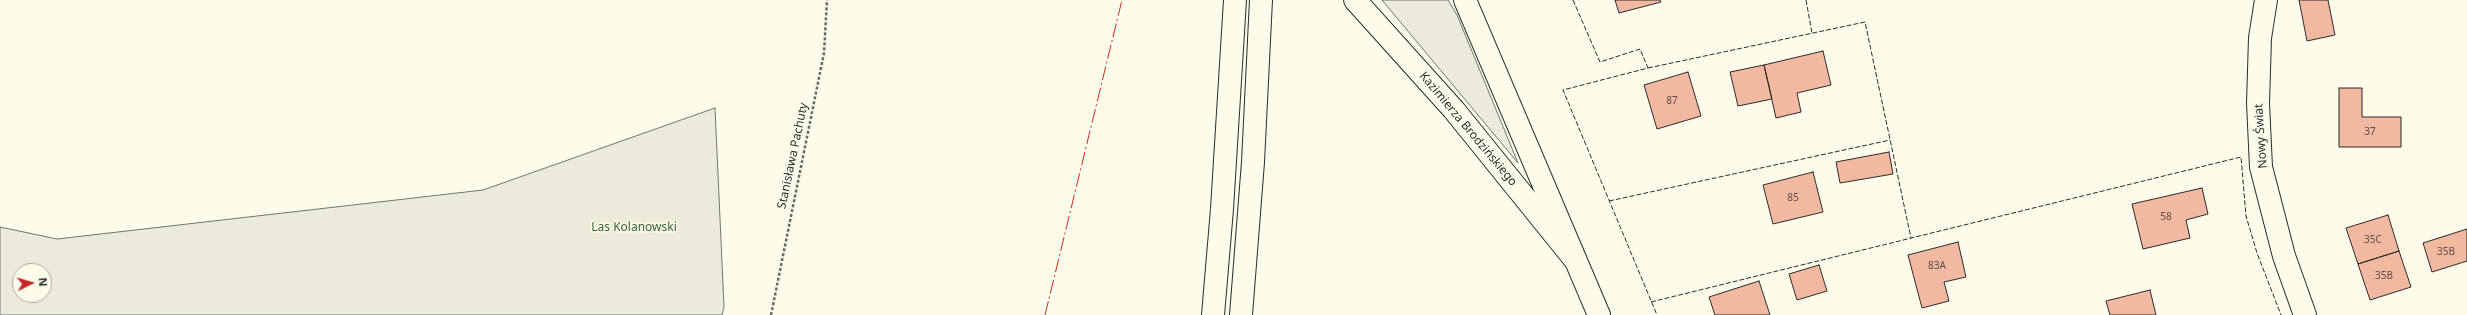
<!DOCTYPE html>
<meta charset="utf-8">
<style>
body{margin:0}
#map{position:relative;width:2467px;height:315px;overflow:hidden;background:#fdfbea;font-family:"Noto Sans",sans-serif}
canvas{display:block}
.north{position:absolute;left:12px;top:263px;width:40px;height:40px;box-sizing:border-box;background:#fdfbea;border:1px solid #a9a89e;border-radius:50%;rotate:85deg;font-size:11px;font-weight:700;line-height:16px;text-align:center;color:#2b2b2b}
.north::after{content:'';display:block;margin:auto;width:14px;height:18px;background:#c62828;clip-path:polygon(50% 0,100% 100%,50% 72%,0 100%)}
</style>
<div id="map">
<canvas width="2467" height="315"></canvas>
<div class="north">N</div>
</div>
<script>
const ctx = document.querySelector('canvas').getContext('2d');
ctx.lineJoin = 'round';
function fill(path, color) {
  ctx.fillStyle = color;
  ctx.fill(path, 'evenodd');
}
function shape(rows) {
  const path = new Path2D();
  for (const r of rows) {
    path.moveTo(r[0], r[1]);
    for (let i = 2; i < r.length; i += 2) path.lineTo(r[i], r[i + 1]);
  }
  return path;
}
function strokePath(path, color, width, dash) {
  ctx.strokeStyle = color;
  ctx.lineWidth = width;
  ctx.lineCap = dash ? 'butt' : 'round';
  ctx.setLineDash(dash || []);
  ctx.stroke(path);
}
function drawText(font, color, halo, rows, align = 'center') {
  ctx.font = font + ' "Noto Sans",sans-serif';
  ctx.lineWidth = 3;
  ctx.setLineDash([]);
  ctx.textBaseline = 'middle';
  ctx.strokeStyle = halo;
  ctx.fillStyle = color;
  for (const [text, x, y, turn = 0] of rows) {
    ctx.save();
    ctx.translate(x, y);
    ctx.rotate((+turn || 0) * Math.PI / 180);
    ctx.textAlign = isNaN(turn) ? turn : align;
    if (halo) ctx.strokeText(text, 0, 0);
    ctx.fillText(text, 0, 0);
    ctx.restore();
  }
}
const green = shape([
 [1382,0,1448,0,1457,15,1518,163,1382,0],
 [715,108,724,307,722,315,0,315,0,227,57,239,483,190,715,108],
 [20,271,44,271,44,295,20,295,20,271]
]);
const building = shape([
 [1615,0,1660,0,1661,2,1619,13,1615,0],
 [2299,0,2328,0,2335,35,2307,41,2299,0],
 [1823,51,1831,85,1797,93,1801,112,1776,118,1764,65,1823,51],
 [1764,65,1772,99,1738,106,1730,72,1764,65],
 [1688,72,1701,116,1657,129,1644,85,1688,72],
 [2339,88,2362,88,2362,117,2401,117,2401,147,2339,147,2339,88],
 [1889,152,1893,174,1840,183,1836,162,1889,152],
 [1813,172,1823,212,1773,224,1763,185,1813,172],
 [2202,188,2208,214,2186,220,2190,238,2143,249,2132,204,2202,188],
 [2388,215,2399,251,2358,264,2346,228,2388,215],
 [2467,229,2467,261,2432,272,2423,243,2467,229],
 [1958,242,1966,277,1944,282,1949,301,1922,308,1908,255,1958,242],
 [2399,251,2411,287,2370,300,2358,264,2399,251],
 [1819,265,1827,291,1797,300,1789,274,1819,265],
 [1759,281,1770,315,1715,315,1709,297,1759,281],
 [2150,290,2156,315,2110,315,2106,301,2150,290]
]);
const path = shape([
 [771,315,824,53,827,0]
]);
const minor = shape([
 [2266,0,2260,38,2258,103,2261,167,2284,256,2305,315]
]);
const secondary = shape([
 [1355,0,1454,110,1576,261],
 [1465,0,1599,315]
]);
const primary = shape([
 [1213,315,1222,209,1235,0],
 [1241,315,1253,162,1261,0]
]);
const fence = shape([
 [1573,0,1600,62,1640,49,1648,68,1563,90,1657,315],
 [1806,0,1812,33],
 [1648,68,1865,22,1911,238],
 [1609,201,1890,140],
 [1651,302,2241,157,2246,216,2257,253,2281,315]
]);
const power = shape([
 [1045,315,1122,0]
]);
const numberNames = [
 ["87",1672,101],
 ["37",2370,132],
 ["85",1793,198],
 ["58",2166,217],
 ["35C",2373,240],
 ["35B",2446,252],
 ["83A",1937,266],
 ["35B",2384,276]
];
const streetNames = [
 ["Kazimierza Brodzińskiego",1468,129,50],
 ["Nowy Świat",2261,136,-94],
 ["Stanisława Pachuty",793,156,-78]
];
const parkNames = [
 ["Las Kolanowski",634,228]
];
fill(green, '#ecebdb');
strokePath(green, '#74746e', 1);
fill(building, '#f2b8a0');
strokePath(building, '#2b2b2b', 1);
strokePath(minor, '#2b2b2b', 24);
strokePath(secondary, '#2b2b2b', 24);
strokePath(primary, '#2b2b2b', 24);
strokePath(path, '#6a6964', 2.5, [3, 2]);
strokePath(minor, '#fdfbea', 22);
strokePath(secondary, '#fdfbea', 22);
strokePath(primary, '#fdfbea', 22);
strokePath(fence, '#2b2b2b', 1, [5, 2]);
strokePath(power, '#c62828', 1, [14, 3, 2, 3]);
drawText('10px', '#5d4e48', null, numberNames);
drawText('12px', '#2b2b2b', '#fdfbea', streetNames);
drawText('12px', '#34623c', '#fdfbea', parkNames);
</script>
